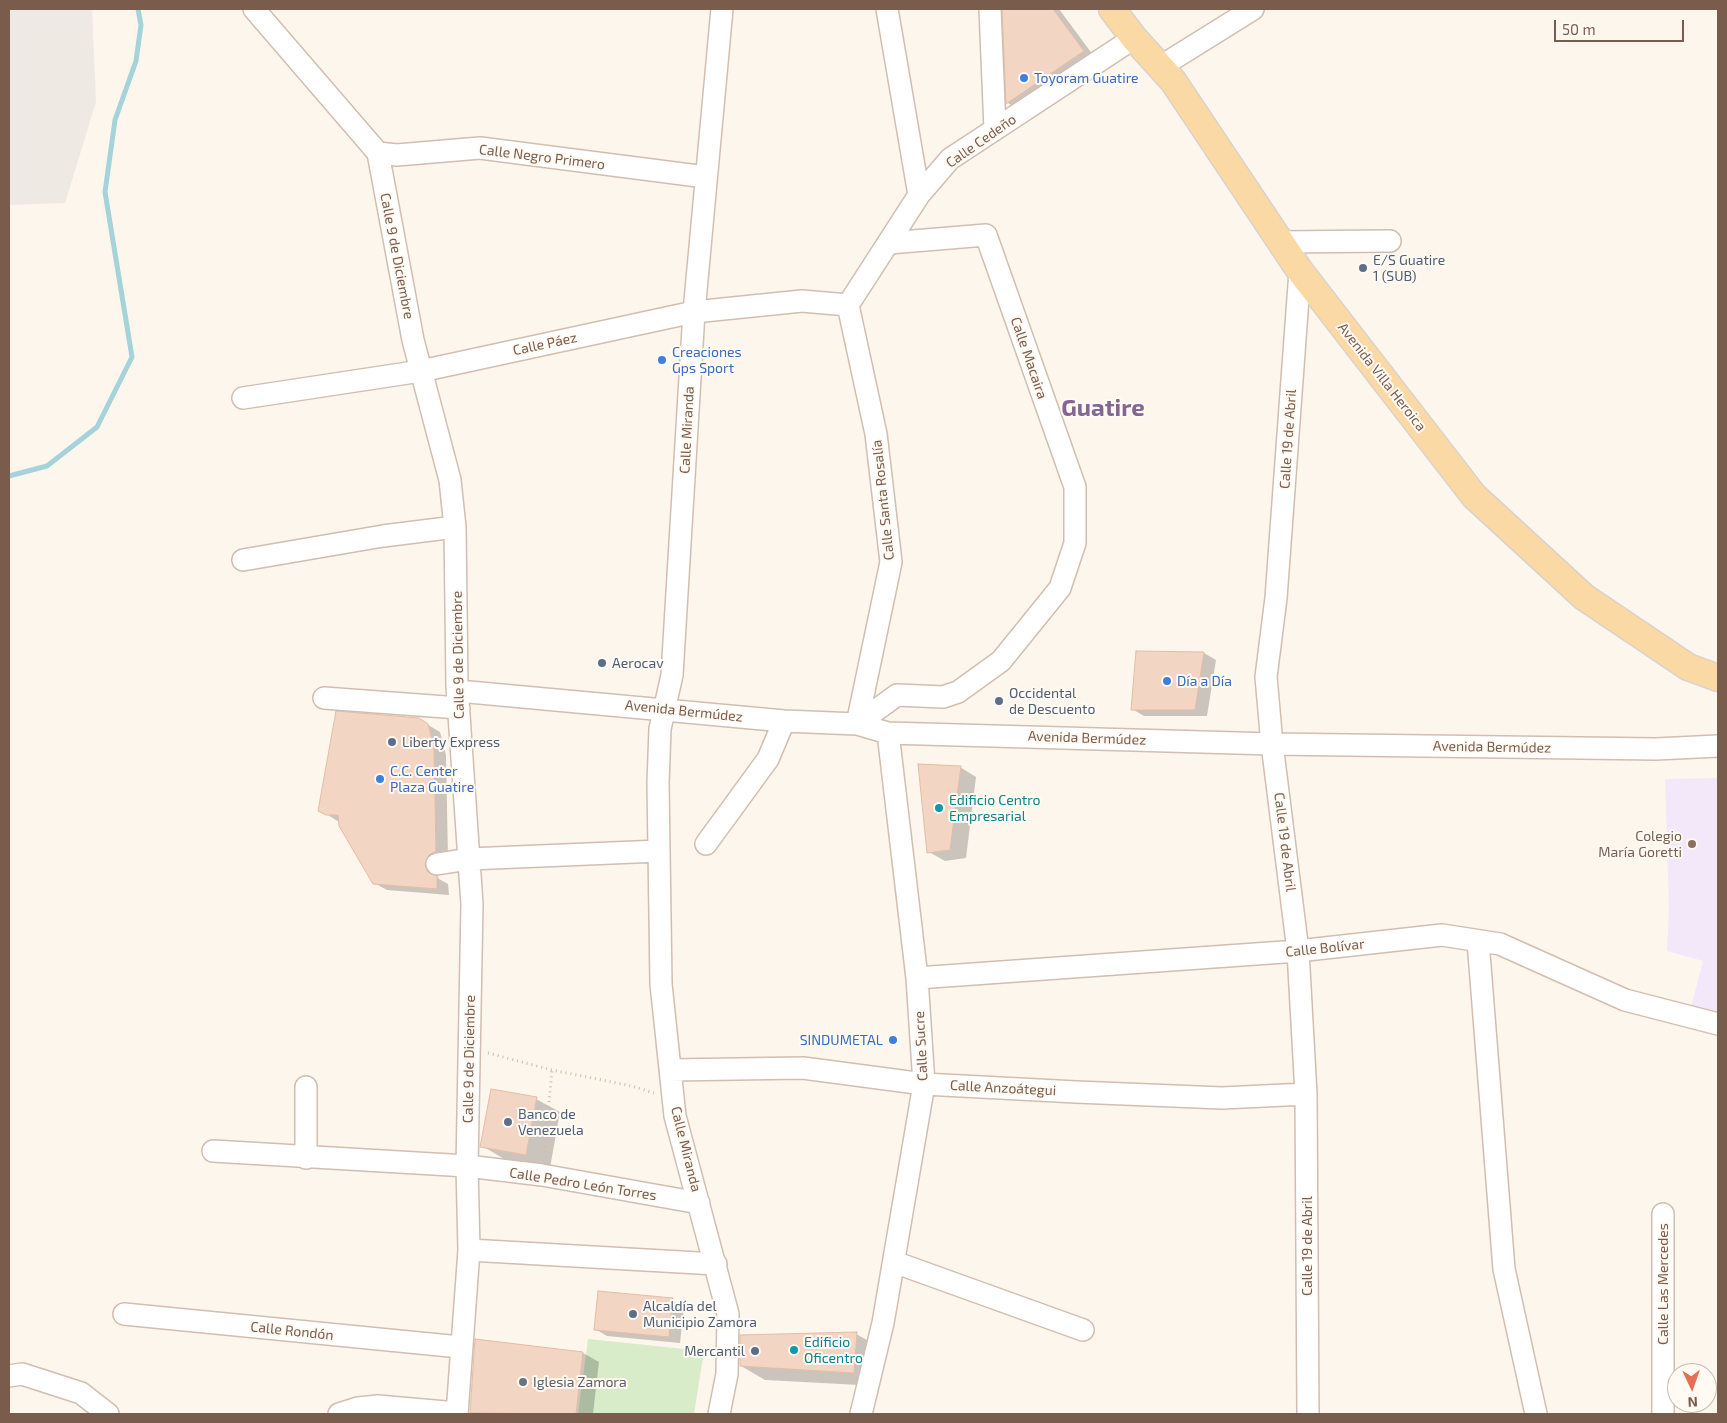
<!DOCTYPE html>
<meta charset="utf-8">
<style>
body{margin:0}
#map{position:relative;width:1727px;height:1423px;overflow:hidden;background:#fdf6ec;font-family:"Exo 2",sans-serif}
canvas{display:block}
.frame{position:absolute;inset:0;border:10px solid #7a5c4d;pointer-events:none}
.north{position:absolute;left:1667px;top:1363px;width:50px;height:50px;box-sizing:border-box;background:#fffaf3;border:1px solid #cabbb1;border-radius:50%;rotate:177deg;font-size:14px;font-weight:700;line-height:20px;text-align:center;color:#7a5c4d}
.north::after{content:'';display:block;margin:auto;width:18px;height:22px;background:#e76f51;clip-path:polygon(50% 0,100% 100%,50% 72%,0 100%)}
.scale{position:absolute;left:1554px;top:20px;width:130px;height:22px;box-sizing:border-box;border:2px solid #7a5c4d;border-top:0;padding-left:6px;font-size:15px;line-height:18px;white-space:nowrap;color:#7a5c4d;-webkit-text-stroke:4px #fffaf3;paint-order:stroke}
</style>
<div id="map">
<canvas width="1727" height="1423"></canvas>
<div class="frame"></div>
<div class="north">N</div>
<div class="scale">50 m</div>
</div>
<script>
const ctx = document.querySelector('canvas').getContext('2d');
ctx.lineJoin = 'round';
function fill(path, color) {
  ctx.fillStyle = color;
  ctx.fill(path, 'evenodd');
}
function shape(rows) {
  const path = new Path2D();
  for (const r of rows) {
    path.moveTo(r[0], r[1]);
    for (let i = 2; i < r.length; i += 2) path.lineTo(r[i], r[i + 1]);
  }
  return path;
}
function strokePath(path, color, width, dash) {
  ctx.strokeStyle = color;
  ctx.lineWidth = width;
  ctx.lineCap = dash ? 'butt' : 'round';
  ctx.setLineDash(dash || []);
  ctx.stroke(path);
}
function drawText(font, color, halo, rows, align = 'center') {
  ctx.font = font + ' "Exo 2",sans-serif';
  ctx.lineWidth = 4;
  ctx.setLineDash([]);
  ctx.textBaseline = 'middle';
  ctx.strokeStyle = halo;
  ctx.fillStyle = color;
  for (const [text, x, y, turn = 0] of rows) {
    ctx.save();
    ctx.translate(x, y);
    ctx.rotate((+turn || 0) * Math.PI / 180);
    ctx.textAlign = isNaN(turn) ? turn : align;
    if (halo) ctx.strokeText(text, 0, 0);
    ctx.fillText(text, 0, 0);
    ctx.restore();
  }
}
const industrial = shape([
 [9,9,92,9,96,102,65,203,9,205]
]);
const education = shape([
 [1718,778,1718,1014,1691,1007,1703,961,1667,951,1669,909,1665,779]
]);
const green = shape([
 [588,1339,704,1351,694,1414,578,1414]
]);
const shadow = shape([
 [1003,9,1059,9,1096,59,1019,110,1008,103],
 [1204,653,1216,660,1207,716,1144,716,1132,709],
 [418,719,440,732,446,755,448,858,436,873,439,879,448,884,449,895,387,890,374,883,339,822,320,810],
 [960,767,976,777,966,858,945,861,929,852],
 [536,1099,560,1112,550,1168,506,1160,482,1146],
 [672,1300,684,1307,680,1343,607,1336,595,1329],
 [856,1334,880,1347,878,1386,765,1380,741,1366],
 [583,1353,599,1362,593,1414,474,1414,471,1412]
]);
const stream = shape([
 [9,476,47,466,97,427,132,357,105,192,115,120,136,61,141,25,138,9]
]);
const building = shape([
 [1002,9,1053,9,1084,51,1006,104,1002,9],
 [1136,651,1204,652,1195,710,1131,710,1136,651],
 [336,711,419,718,428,724,434,747,436,851,429,855,425,865,428,872,437,876,437,889,373,884,339,826,338,815,326,815,318,811,336,711],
 [918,764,961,766,950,850,927,853,918,764],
 [491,1089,537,1097,526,1155,480,1147,491,1089],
 [598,1291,673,1298,669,1337,594,1330,598,1291],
 [857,1332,854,1373,740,1366,740,1335,857,1332],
 [475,1339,583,1352,576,1414,470,1413,475,1339]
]);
const path = shape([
 [488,1053,552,1070,632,1086,654,1093],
 [544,1157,552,1070]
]);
const minor = shape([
 [254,9,378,153,413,340,450,480,455,527,457,686,472,904,467,1166,469,1250,457,1414],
 [887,9,919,195],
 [990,9,995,129],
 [1160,67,1253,9],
 [378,153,397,155,480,148,706,177],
 [1279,242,1390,241],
 [1300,271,1276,598,1266,677,1272,744,1298,951,1306,1094,1308,1414],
 [848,305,876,434,891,562,857,724],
 [848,305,919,195,950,159,1134,38],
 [243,398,421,371,694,312,802,301,848,305],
 [243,560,383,536,455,527],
 [458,691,784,721,857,724,888,733,1272,744,1656,749,1718,746],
 [324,698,459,708],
 [857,724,897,695,943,697,958,692,1001,661,1060,588,1075,543,1075,487,986,235,889,243],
 [706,844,768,759,784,721],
 [437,864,469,859,659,851],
 [1478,941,1504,1269,1536,1414],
 [917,978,1298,951,1442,935,1500,944,1625,1000,1718,1024],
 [670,1070,803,1068,924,1084,1076,1092,1222,1098,1306,1094],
 [306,1087,306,1158],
 [213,1151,467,1166,542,1175,699,1203],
 [1663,1214,1663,1414],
 [469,1250,716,1264],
 [894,1262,1083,1330],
 [124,1314,460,1347],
 [9,1376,22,1374,81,1393,108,1414],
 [339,1414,358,1408,378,1406,457,1413],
 [719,1414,727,1374,728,1314,675,1116,661,984,658,783,660,729,672,675,694,312,722,9],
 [861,1414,883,1323,924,1084,917,978,888,733]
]);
const major = shape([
 [1112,9,1134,38,1173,81,1300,271,1474,496,1584,597,1688,667,1718,678]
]);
const markers = [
 [1024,78,5,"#3f7fe0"],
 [1363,268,5,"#5c6f8a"],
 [662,360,5,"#3f7fe0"],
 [602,663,5,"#5c6f8a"],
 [1167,681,5,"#3f7fe0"],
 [999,701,5,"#5c6f8a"],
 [392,742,5,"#5c6f8a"],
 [380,779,5,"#3f7fe0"],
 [939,808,5,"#0f9aa8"],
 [1692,844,5,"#8d6e63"],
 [893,1040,5,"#3f7fe0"],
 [508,1122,5,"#5c6f8a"],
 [633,1314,5,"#5c6f8a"],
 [794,1350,5,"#0f9aa8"],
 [755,1351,5,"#5c6f8a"],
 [523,1382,5,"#6b7280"]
];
const shopNames = [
 ["Toyoram Guatire",1034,78],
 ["Creaciones",672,352],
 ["Gps Sport",672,368],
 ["Día a Día",1177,681],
 ["C.C. Center",390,771],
 ["Plaza Guatire",390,787],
 ["SINDUMETAL",883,1040,"right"]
];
const streetNames = [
 ["Calle Cedeño",981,141,-35],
 ["Calle Negro Primero",542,157,7],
 ["Calle 9 de Diciembre",397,256,79],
 ["Calle Páez",545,344,-12],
 ["Calle Macaira",1029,358,71],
 ["Avenida Villa Heroica",1382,377,52],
 ["Calle Miranda",687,430,-87],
 ["Calle 19 de Abril",1288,439,-86],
 ["Calle Santa Rosalía",883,500,-96],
 ["Calle 9 de Diciembre",458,655,-91],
 ["Avenida Bermúdez",684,711,6],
 ["Avenida Bermúdez",1087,738,2],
 ["Avenida Bermúdez",1492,747,1],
 ["Calle 19 de Abril",1285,842,83],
 ["Calle Bolívar",1325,948,-6],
 ["Calle Sucre",921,1046,-93],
 ["Calle 9 de Diciembre",469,1059,-89],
 ["Calle Anzoátegui",1003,1088,3],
 ["Calle Miranda",686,1149,76],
 ["Calle Pedro León Torres",583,1184,9],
 ["Calle 19 de Abril",1307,1246,-90],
 ["Calle Las Mercedes",1663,1284,-90],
 ["Calle Rondón",292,1331,6]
];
const serviceNames = [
 ["E/S Guatire",1373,260],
 ["1 (SUB)",1373,276],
 ["Aerocav",612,663],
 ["Occidental",1009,693],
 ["de Descuento",1009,709],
 ["Liberty Express",402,742],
 ["Banco de",518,1114],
 ["Venezuela",518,1130],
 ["Alcaldía del",643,1306],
 ["Municipio Zamora",643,1322],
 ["Mercantil",745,1351,"right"]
];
const cultureNames = [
 ["Edificio Centro",949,800],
 ["Empresarial",949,816],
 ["Edificio",804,1342],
 ["Oficentro",804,1358]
];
const educationNames = [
 ["Colegio",1682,836],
 ["María Goretti",1682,852]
];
const worshipNames = [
 ["Iglesia Zamora",533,1382]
];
const townNames = [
 ["Guatire",1103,408]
];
fill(industrial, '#efe9e4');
fill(education, '#f3e8fa');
fill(green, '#d8ecc9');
fill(shadow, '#0003');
strokePath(stream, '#a5d3da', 5);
fill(building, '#f3d5c3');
strokePath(building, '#e6bba3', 1);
strokePath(minor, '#d1beb0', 24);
strokePath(major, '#dad1cd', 29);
strokePath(path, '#d9b8a5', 3, [1, 4]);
strokePath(minor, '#fff', 21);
strokePath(major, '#fbd9a5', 26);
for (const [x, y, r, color] of markers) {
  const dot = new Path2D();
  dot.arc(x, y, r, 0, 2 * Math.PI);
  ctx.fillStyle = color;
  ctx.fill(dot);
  strokePath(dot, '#fffaf3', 2);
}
drawText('14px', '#366cbe', '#fffaf3', shopNames, 'left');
drawText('14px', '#7a5c4d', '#fffaf3', streetNames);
drawText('14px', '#4e5e75', '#fffaf3', serviceNames, 'left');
drawText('14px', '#0d838f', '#fffaf3', cultureNames, 'left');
drawText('14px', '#785e54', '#fffaf3', educationNames, 'right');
drawText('14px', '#5b616d', '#fffaf3', worshipNames, 'left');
drawText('bold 24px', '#846695', '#fffaf3', townNames);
</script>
